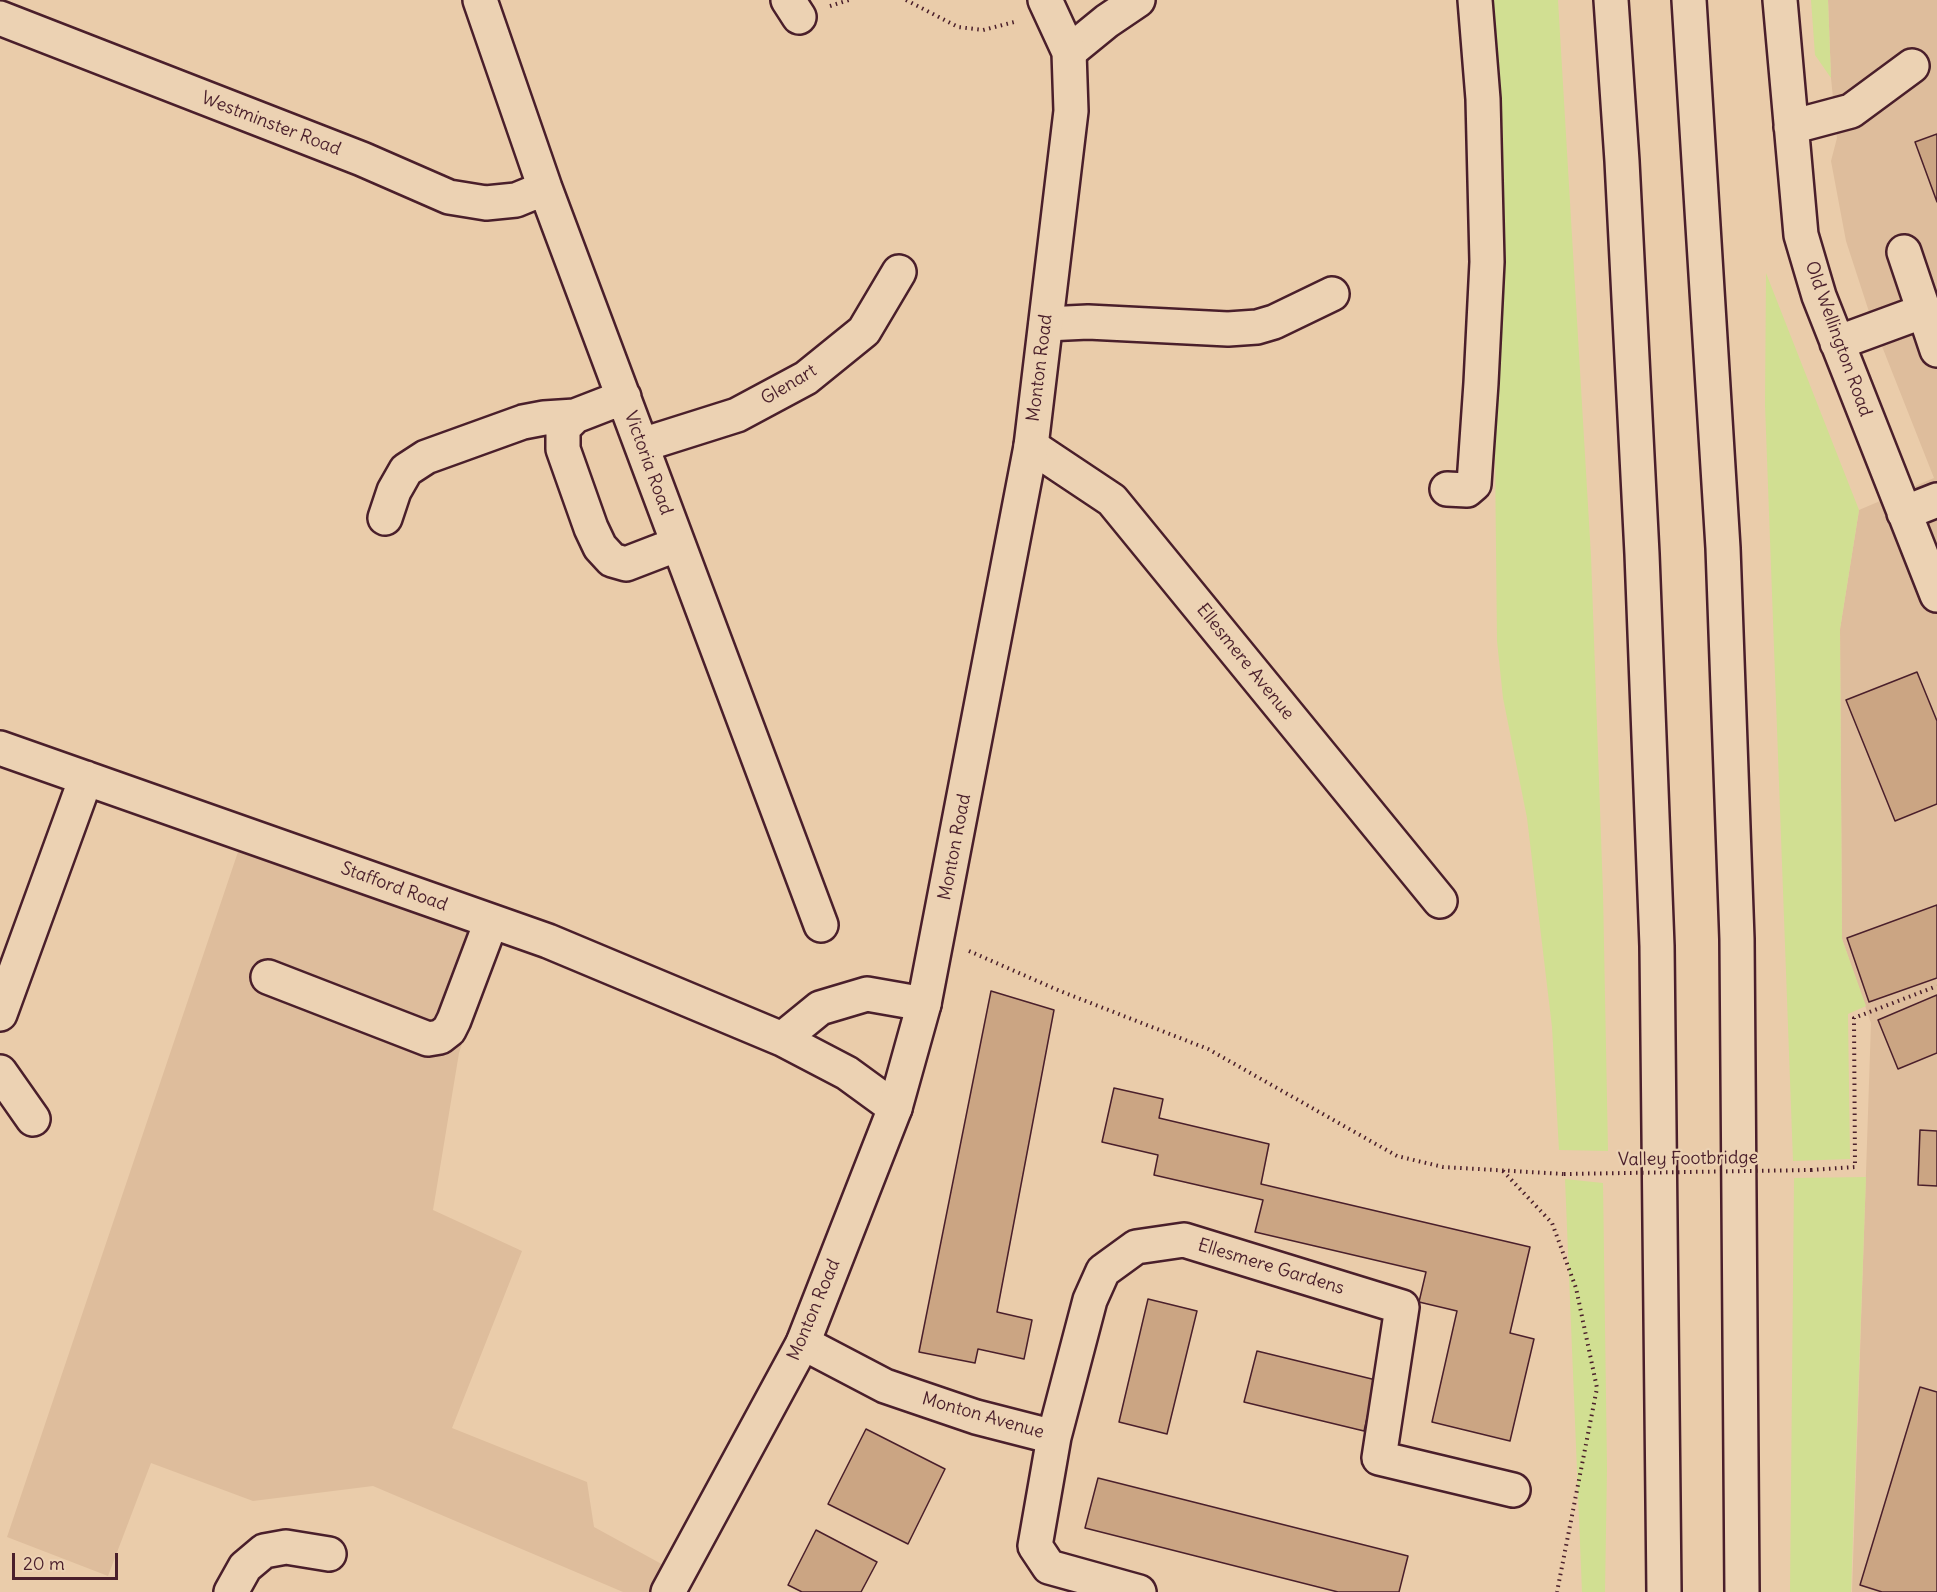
<!DOCTYPE html>
<style>
body{margin:0}
#map{position:relative;width:1937px;height:1592px;overflow:hidden;background:#eaccaa;font-family:Delius,sans-serif}
canvas{display:block}
.scale{position:absolute;left:12px;top:1553px;width:106px;height:27px;box-sizing:border-box;border:3px solid #4a1f2b;border-top:0;padding-left:8px;font-size:18px;line-height:21px;white-space:nowrap;color:#4a1f2b;-webkit-text-stroke:4px #ecd2b3;paint-order:stroke}
</style>
<div id="map">
<canvas width="1937" height="1592"></canvas>
<div class="scale">20 m</div>
</div>
<script>
const ctx = document.querySelector('canvas').getContext('2d');
ctx.lineJoin = 'round';
function fill(path, color) {
  ctx.fillStyle = color;
  ctx.fill(path, 'evenodd');
}
function shape(rows) {
  const path = new Path2D();
  for (const r of rows) {
    path.moveTo(r[0], r[1]);
    for (let i = 2; i < r.length; i += 2) path.lineTo(r[i], r[i + 1]);
  }
  return path;
}
function strokePath(path, color, width, dash) {
  ctx.strokeStyle = color;
  ctx.lineWidth = width;
  ctx.lineCap = dash ? 'butt' : 'round';
  ctx.setLineDash(dash || []);
  ctx.stroke(path);
}
function drawText(font, color, halo, rows, align = 'center') {
  ctx.font = font + ' Delius,sans-serif';
  ctx.lineWidth = 4.5;
  ctx.setLineDash([]);
  ctx.textBaseline = 'middle';
  ctx.strokeStyle = halo;
  ctx.fillStyle = color;
  for (const [text, x, y, turn = 0] of rows) {
    ctx.save();
    ctx.translate(x, y);
    ctx.rotate((+turn || 0) * Math.PI / 180);
    ctx.textAlign = isNaN(turn) ? turn : align;
    if (halo) ctx.strokeText(text, 0, 0);
    ctx.fillText(text, 0, 0);
    ctx.restore();
  }
}
const built = shape([
 [1828,0,1937,0,1937,1592,1852,1592,1871,1023,1842,939,1840,629,1859,510,1934,478,1872,321,1846,241,1831,161,1837,138,1831,78],
 [244,834,495,943,459,1053,433,1210,522,1251,452,1428,587,1482,594,1527,678,1573,668,1592,623,1592,373,1486,253,1501,151,1463,108,1576,7,1537]
]);
const green = shape([
 [1488,0,1558,0,1591,556,1603,893,1608,1151,1559,1150,1552,1027,1527,818,1503,698,1497,641,1494,360],
 [1811,0,1828,0,1831,78,1815,55],
 [1766,273,1859,510,1840,629,1842,939,1866,1006,1848,1014,1850,1159,1793,1161,1765,405],
 [1866,1177,1851,1592,1790,1592,1794,1178],
 [1565,1179,1603,1183,1607,1468,1605,1592,1582,1592]
]);
const building = shape([
 [1937,134,1937,202,1915,142,1937,134],
 [1917,672,1937,721,1937,804,1895,821,1846,700,1917,672],
 [1937,905,1937,978,1869,1002,1847,938,1937,905],
 [991,991,1054,1010,997,1312,1032,1320,1024,1359,978,1349,975,1363,919,1352,991,991],
 [1937,995,1937,1053,1898,1069,1878,1020,1937,995],
 [1114,1088,1163,1099,1159,1118,1269,1144,1261,1184,1530,1247,1510,1333,1534,1339,1510,1441,1432,1422,1457,1311,1419,1302,1426,1272,1255,1232,1263,1200,1154,1175,1158,1155,1102,1142,1114,1088],
 [1920,1130,1937,1131,1937,1186,1918,1185,1920,1130],
 [1148,1299,1197,1311,1167,1434,1119,1422,1148,1299],
 [1257,1351,1376,1380,1364,1431,1244,1402,1257,1351],
 [1920,1387,1937,1392,1937,1592,1882,1592,1860,1585,1920,1387],
 [866,1429,945,1469,908,1544,828,1504,866,1429],
 [1098,1478,1408,1556,1399,1592,1338,1592,1085,1528,1098,1478],
 [816,1530,877,1562,861,1592,802,1592,788,1585,816,1530]
]);
const path = shape([
 [906,0,958,27,983,30,1018,21],
 [830,6,849,0],
 [969,951,1060,991,1208,1049,1397,1156,1443,1167,1564,1174],
 [1811,1170,1855,1167,1854,1018,1937,986],
 [1503,1171,1552,1223,1576,1288,1597,1388,1557,1592]
]);
const minor = shape([
 [480,0,545,188,821,925],
 [788,0,799,17],
 [1780,0,1801,235,1819,296,1937,595],
 [0,18,362,159,449,197,486,203,516,200,545,188],
 [1069,52,1107,21,1138,0],
 [1791,127,1851,111,1912,66],
 [1904,252,1937,350],
 [1046,324,1088,322,1228,329,1257,327,1274,322,1332,294],
 [1837,343,1924,311],
 [624,397,575,416,563,428,563,449,591,528,600,547,612,560,626,564,678,544],
 [642,445,737,415,806,378,864,331,899,272],
 [1031,446,1112,500,1440,901],
 [1447,489,1467,490,1474,484,1481,383,1487,262,1483,99,1475,0],
 [1904,513,1937,500],
 [385,518,394,491,406,470,426,457,523,422,544,418,575,416],
 [0,748,548,941,782,1039,847,1073,895,1108],
 [268,977,428,1039,440,1037,449,1030,454,1020,491,922],
 [0,1014,86,778],
 [782,1039,820,1008,867,994,924,1004],
 [0,1072,33,1119],
 [803,1343,885,1386,976,1417,1054,1437,1035,1546,1049,1567,1139,1592],
 [1054,1437,1090,1300,1103,1271,1136,1247,1184,1240,1402,1307,1379,1458,1513,1490],
 [231,1592,245,1567,264,1551,286,1547,329,1554]
]);
const major = shape([
 [668,1592,803,1343,895,1108,924,1004,1031,446,1071,111,1069,52,1045,0]
]);
const highway = shape([
 [1611,0,1622,161,1642,554,1657,946,1664,1592],
 [1689,0,1723,548,1737,939,1742,1592]
]);
const pathBridge = shape([
 [1564,1174,1811,1170]
]);
const streetNames = [
 ["Westminster Road",271,124,21],
 ["Old Wellington Road",1838,339,70],
 ["Monton Road",1040,368,-83],
 ["Glenart",789,385,-31],
 ["Victoria Road",648,463,70],
 ["Ellesmere Avenue",1245,662,51],
 ["Monton Road",955,847,-79],
 ["Stafford Road",394,887,20],
 ["Valley Footbridge",1688,1159,-1],
 ["Ellesmere Gardens",1271,1267,17],
 ["Monton Road",814,1310,-67],
 ["Monton Avenue",983,1416,16]
];
fill(built, '#debd9c');
fill(green, '#d1df92');
fill(building, '#cba583');
strokePath(building, '#4a1f2b', 1.5);
strokePath(minor, '#4a1f2b', 38);
strokePath(major, '#4a1f2b', 38);
strokePath(highway, '#4a1f2b', 38);
strokePath(path, '#4a1f2b', 4, [1.5, 4.5]);
strokePath(minor, '#ecd2b3', 33);
strokePath(major, '#ecd2b3', 33);
strokePath(highway, '#ecd2b3', 33);
strokePath(pathBridge, '#4a1f2b', 4, [1.5, 4.5]);
drawText('18px', '#4a1f2b', '#ecd2b3', streetNames);
</script>
